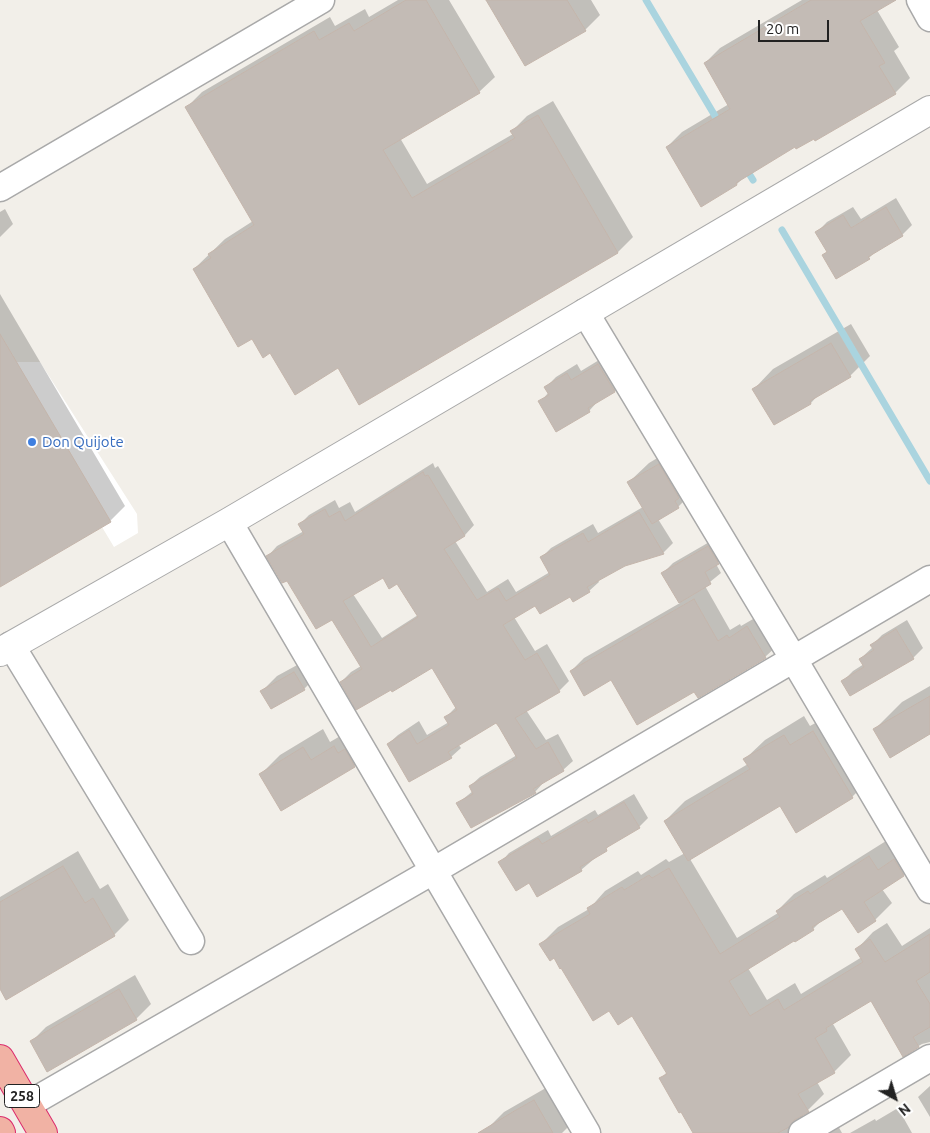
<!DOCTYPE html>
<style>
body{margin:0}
#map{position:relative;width:930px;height:1133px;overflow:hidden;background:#f2efe9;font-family:Ubuntu,sans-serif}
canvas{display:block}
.north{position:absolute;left:870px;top:1073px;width:50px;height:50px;-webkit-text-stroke:4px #fff;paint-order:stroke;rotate:141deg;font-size:14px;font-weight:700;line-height:20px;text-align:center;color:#222}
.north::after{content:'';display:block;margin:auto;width:18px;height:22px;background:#222;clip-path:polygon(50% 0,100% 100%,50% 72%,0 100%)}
.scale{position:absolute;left:758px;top:20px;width:71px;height:22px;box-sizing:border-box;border:2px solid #222;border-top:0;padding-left:6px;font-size:15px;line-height:18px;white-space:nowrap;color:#222;-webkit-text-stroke:4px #fff;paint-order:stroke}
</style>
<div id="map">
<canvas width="930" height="1133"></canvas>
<div class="north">N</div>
<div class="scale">20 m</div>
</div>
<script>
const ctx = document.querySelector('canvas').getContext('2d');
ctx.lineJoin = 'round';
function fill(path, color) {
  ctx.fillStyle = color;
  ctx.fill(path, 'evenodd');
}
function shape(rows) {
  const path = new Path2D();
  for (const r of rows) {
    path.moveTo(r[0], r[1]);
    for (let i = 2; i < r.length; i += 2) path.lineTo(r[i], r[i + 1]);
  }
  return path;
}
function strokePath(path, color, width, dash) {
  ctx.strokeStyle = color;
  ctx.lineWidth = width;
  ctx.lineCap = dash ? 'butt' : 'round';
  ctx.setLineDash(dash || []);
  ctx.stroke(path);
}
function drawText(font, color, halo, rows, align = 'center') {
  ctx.font = font + ' Ubuntu,sans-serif';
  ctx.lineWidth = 4;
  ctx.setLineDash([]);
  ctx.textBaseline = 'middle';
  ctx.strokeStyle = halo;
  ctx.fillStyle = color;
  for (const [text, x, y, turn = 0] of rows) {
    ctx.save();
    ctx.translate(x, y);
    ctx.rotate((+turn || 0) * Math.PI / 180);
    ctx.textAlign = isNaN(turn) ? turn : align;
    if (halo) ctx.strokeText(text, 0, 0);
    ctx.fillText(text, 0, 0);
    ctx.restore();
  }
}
const pier = shape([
 [16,362,40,362,137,514,138,533,114,547,102,527,110,522]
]);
const shadow = shape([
 [398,0,449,0,495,77,479,92,400,138,427,184,513,134,512,131,527,116,553,101,633,237,618,252,360,403,338,367,270,352,253,337,194,269,225,239,253,221,187,107,202,92,330,17,335,26,365,9,369,17],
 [488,0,591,0,600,15,585,30],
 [802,0,894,0,877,10,899,47,894,51,910,78,895,93,814,137,795,145,745,176,737,184,667,147,682,132,729,104,705,63,720,48],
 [896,198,912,225,902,235,877,250,869,258,823,256,828,251,817,232,827,222,853,207,861,219],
 [5,209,13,224,0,237,0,212],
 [0,294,125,506,110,521,0,585],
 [851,324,870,356,850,376,819,394,811,403,774,424,754,389,773,369],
 [609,354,625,381,615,391,599,400,589,411,540,402,549,392,546,387,556,377,577,364,581,371],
 [679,445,698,487,678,507,658,519,673,543,663,553,624,564,598,580,599,582,589,591,536,604,514,617,535,651,547,644,569,681,559,691,526,710,546,740,558,734,573,761,563,770,544,782,535,792,458,803,473,791,470,786,480,777,517,755,497,722,458,744,461,748,451,757,388,744,398,735,419,721,427,735,449,722,446,717,456,707,432,666,341,682,351,672,361,666,333,618,287,579,268,556,277,546,304,531,300,524,309,515,335,500,339,508,350,502,355,512,433,463,435,468,438,466,474,525,465,535,455,541,487,592,508,579,516,592,550,572,541,558,551,548,593,524,598,533,643,507,629,482,649,463],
 [383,576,398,582,418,615,382,638,353,594],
 [718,537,728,553,716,564,721,573,705,586,730,630,740,624,741,626,760,615,778,645,765,657,698,696,694,690,611,678,571,671,584,658,680,603,663,573,673,563],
 [907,620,923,648,913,658,843,681,853,671,864,664,860,659,873,647,872,645,882,635],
 [310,658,319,674,304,689,262,691,277,676],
 [930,686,930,732,874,730,902,702],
 [833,713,872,777,852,797,781,804,690,859,737,938,778,913,777,911,794,894,825,875,827,878,886,841,920,858,904,875,882,889,892,903,875,920,842,907,824,918,813,929,794,939,748,968,767,1000,795,983,801,994,862,957,857,949,873,932,887,923,902,946,930,928,930,1042,922,1044,903,1055,871,999,833,1024,851,1055,834,1072,817,1082,824,1094,803,1115,805,1123,837,1124,842,1133,694,1133,661,1078,667,1072,633,1014,610,1009,541,944,558,927,589,909,605,891,638,871,641,875,666,859,669,862,685,853,665,821,685,801,748,764,745,759,765,740,804,716,810,726],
 [354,728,373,747,354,766,261,774,280,755,323,729,330,742],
 [634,794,648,818,639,827,614,842,581,870,529,881,500,863,509,853,548,830,551,836,595,810,598,815],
 [78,851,100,889,108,884,129,920,114,935,0,987,0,897],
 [135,975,151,1004,136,1019,48,1070,31,1042,46,1027],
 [551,1085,575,1120,562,1133,491,1133,488,1128,504,1112],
 [930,1086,930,1117,918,1097],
 [898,1108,912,1133,850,1133,875,1119,876,1121]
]);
const stream = shape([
 [646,0,721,126],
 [745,167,753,180],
 [782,230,930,481]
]);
const building = shape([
 [406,0,426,0,480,93,383,150,412,198,515,138,510,131,538,115,618,253,359,405,338,368,295,395,270,353,263,358,252,339,238,347,193,269,211,258,208,254,254,225,185,107,314,31,319,40,349,23,354,31,406,0],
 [486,0,567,0,586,31,525,66,486,0],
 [811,0,896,0,860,21,885,63,879,66,896,94,815,141,814,139,796,149,795,147,736,183,737,185,701,207,666,147,730,109,704,63,811,0],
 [886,207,903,236,868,257,870,259,836,279,822,255,827,252,815,232,843,215,851,228,886,207],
 [0,334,111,522,0,587,0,334],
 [831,343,851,377,810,401,811,404,774,425,752,389,831,343],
 [598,364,615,392,588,408,590,412,556,432,538,401,549,395,544,387,567,373,571,380,598,364],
 [659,464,679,498,675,501,679,508,652,524,627,482,659,464],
 [423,472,425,476,428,475,465,536,444,549,477,600,498,588,506,601,550,575,540,557,583,533,588,542,639,512,664,554,625,566,587,587,590,592,573,602,570,597,540,614,535,606,503,625,525,660,537,653,560,692,515,718,536,749,548,742,564,771,533,789,536,793,471,828,456,803,473,794,469,786,517,758,499,727,496,723,448,752,452,758,409,782,387,744,409,730,417,744,449,725,444,717,457,710,432,668,392,692,391,690,356,710,340,682,362,669,332,620,316,629,287,581,282,583,266,556,304,534,298,524,325,509,329,517,340,511,345,521,423,472],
 [383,578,389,589,397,584,418,617,371,647,343,601,383,578],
 [708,546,719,564,705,572,711,584,679,603,661,573,708,546],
 [694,599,718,641,727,635,729,638,747,626,766,658,698,698,694,692,637,725,611,680,584,696,570,671,694,599],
 [896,629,914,659,850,696,841,681,864,667,859,659,874,650,870,645,896,629],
 [294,672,305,690,271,709,260,691,294,672],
 [930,696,930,734,890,758,873,729,930,696],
 [813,731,853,798,796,833,780,806,688,861,664,821,750,769,743,759,784,735,790,745,813,731],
 [334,746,338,753,345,749,355,767,281,811,259,774,303,747,311,760,334,746],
 [624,802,640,828,606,848,607,851,580,867,582,871,537,897,529,883,516,891,498,862,538,838,542,844,586,819,588,823,624,802],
 [869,856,878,870,894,859,904,876,864,902,876,921,858,933,842,909,812,927,814,930,795,942,794,941,729,981,750,1016,778,999,784,1010,863,962,855,949,870,939,885,962,930,934,930,972,916,981,930,1004,930,1027,913,1037,919,1047,903,1057,871,1001,826,1028,827,1031,815,1038,835,1073,798,1094,809,1112,794,1120,789,1127,778,1133,693,1133,681,1112,679,1113,659,1078,667,1074,632,1016,618,1025,609,1011,593,1021,561,968,560,969,554,958,550,961,539,944,590,914,587,908,622,887,624,890,649,875,652,878,669,868,720,954,780,917,776,911,808,891,810,894,869,856],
 [63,866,85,903,93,898,115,936,6,1000,0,989,0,902,63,866],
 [119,989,137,1020,47,1072,30,1041,119,989],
 [534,1100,553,1133,478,1133,516,1110,534,1100]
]);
const minor = shape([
 [920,0,930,18],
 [0,188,321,0],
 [585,312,793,658,930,890],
 [229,522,587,1133],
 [11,645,191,941],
 [27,1105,433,871,930,579],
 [802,1133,930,1058]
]);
const tertiary = shape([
 [0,652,229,522,930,110]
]);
const trunk = shape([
 [0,1059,43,1133],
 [0,1131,1,1133]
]);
const markers = [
 [32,442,5,"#3f7fe0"]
];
const shields = [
 [22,1096,35]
];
const shieldNames = [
 ["258",22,1096]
];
const shopNames = [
 ["Don Quijote",42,442]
];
fill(pier, '#fff');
fill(shadow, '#0003');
strokePath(stream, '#aad4df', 7);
fill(building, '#c3bbb5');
strokePath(building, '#c4b5ab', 1);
strokePath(minor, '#a9a9a9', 29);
strokePath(tertiary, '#a9a9a9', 30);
strokePath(trunk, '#db2b6c', 30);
strokePath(minor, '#fff', 26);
strokePath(tertiary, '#fff', 28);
strokePath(trunk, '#f1b2a4', 28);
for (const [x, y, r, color] of markers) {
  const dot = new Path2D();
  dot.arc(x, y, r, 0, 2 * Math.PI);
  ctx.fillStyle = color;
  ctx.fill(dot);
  strokePath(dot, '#fff', 2);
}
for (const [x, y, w] of shields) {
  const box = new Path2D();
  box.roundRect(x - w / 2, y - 11.5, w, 23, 4);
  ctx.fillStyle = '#fff';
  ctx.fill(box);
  strokePath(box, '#222', 1);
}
drawText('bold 14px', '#222', null, shieldNames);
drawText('15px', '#366cbe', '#fff', shopNames, 'left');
</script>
